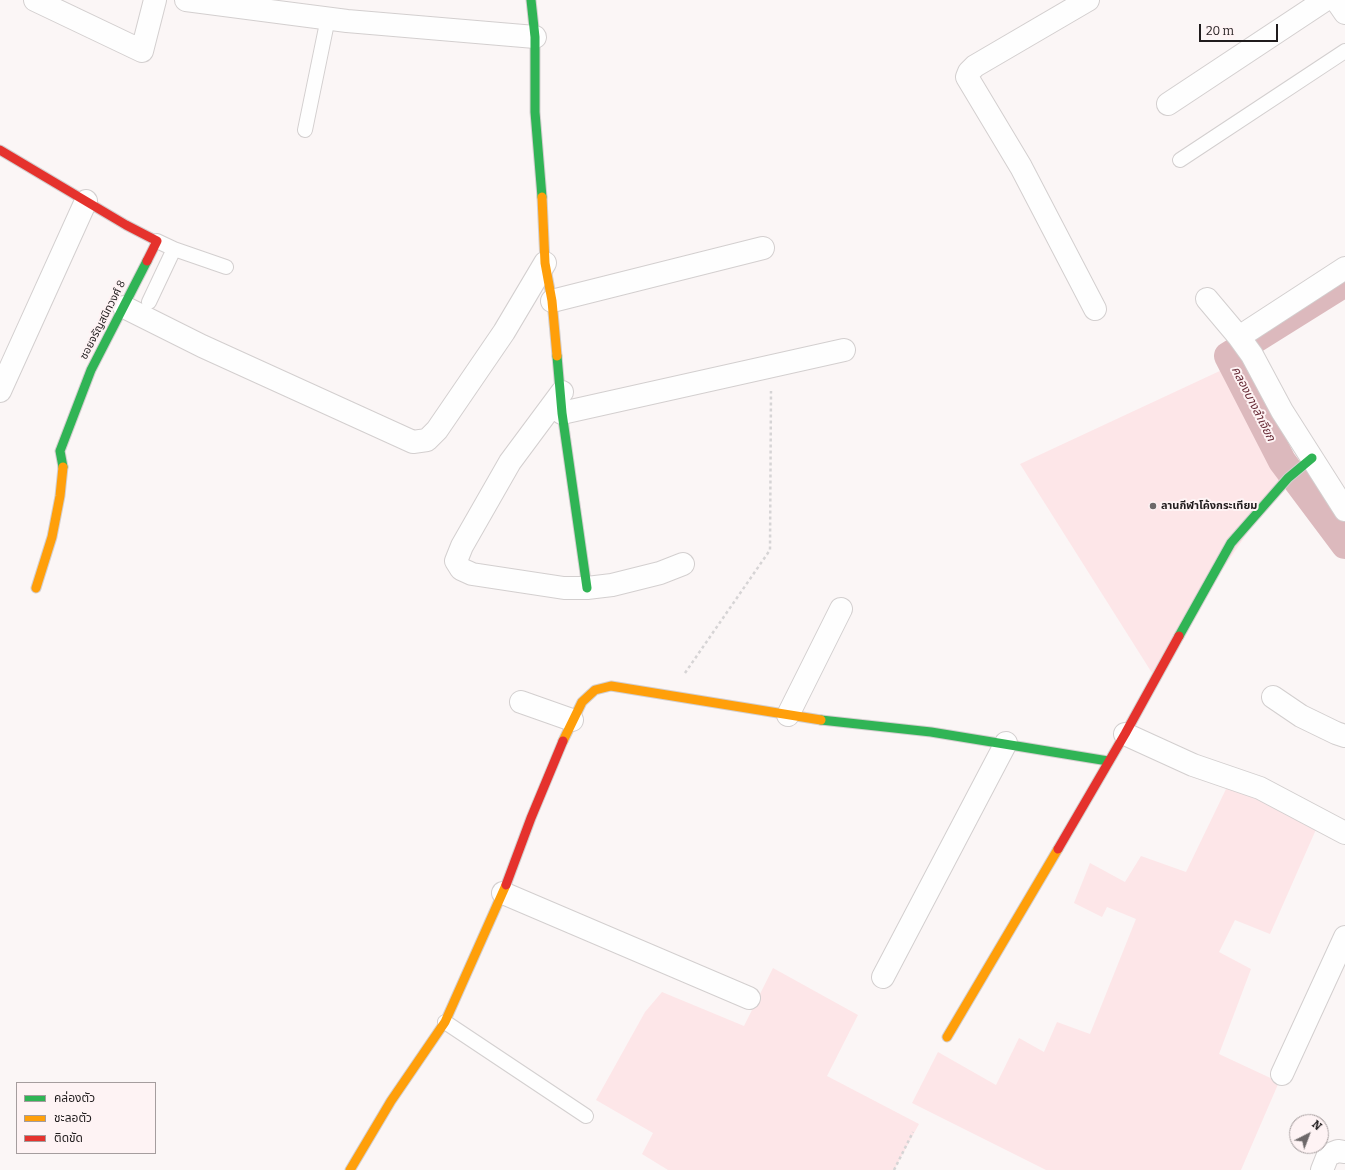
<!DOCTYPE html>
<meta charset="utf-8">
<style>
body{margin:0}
#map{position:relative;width:1345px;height:1170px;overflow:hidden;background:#fbf6f6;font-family:Bitter,"Noto Sans Thai",serif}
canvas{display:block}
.legend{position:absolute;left:16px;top:1082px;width:140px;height:72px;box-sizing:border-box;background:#fef3f4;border:1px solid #a59d9e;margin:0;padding:5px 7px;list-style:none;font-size:12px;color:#201c1d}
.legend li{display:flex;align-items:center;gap:8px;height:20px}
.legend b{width:20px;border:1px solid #a59d9e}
.north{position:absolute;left:1289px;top:1114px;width:40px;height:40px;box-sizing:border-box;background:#fef3f4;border:1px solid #a59d9e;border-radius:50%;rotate:42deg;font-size:11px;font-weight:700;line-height:16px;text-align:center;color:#201c1d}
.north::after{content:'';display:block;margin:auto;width:14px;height:18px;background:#6d6869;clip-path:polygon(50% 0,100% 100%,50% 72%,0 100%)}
.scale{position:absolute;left:1199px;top:24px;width:79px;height:18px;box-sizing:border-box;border:2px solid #201c1d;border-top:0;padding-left:5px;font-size:12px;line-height:14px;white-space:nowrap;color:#201c1d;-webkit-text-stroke:3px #fef3f4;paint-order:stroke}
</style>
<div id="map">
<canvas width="1345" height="1170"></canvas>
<ul class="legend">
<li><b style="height:5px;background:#30b455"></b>คล่องตัว</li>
<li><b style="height:5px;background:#ff9f0a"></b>ชะลอตัว</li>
<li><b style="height:5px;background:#e5322d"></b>ติดขัด</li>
</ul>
<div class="north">N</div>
<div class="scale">20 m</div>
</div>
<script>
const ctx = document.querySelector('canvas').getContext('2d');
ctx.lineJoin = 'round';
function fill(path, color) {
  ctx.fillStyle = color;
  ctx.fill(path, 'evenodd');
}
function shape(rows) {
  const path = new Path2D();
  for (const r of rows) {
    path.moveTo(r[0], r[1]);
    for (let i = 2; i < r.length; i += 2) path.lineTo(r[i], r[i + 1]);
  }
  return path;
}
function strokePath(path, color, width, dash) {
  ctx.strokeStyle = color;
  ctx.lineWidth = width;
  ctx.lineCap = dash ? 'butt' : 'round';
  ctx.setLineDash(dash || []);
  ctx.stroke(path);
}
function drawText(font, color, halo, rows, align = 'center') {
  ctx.font = font + ' Bitter,"Noto Sans Thai",serif';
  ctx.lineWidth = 4;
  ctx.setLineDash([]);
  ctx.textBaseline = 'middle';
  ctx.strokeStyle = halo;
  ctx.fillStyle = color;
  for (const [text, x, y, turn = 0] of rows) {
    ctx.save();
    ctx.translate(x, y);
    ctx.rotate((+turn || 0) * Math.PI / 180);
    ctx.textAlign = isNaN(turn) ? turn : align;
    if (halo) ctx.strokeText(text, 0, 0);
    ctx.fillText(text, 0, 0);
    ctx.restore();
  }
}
const green = shape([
 [1224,369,1286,476,1152,673,1020,464],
 [1227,787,1318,825,1270,934,1235,920,1219,952,1251,969,1219,1054,1279,1082,1241,1170,1046,1170,912,1103,938,1052,996,1085,1019,1038,1044,1052,1057,1022,1090,1034,1136,919,1107,907,1102,917,1074,903,1090,863,1125,882,1141,856,1186,872],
 [773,968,858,1015,827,1076,919,1124,894,1170,668,1170,642,1154,653,1133,596,1100,645,1012,662,992,744,1026]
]);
const canal = shape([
 [1345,283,1228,356,1282,461,1345,545]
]);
const path = shape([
 [685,673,770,550,771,391],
 [894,1170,913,1132]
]);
const lane = shape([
 [305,130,328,18],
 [1180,160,1345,51],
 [157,241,174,249,226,267],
 [149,302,174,249],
 [445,1022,586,1116]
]);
const street = shape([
 [35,0,142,51,155,0],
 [186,0,347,21,535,37],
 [1088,0,975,66,969,72,967,77,1021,167,1095,309],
 [1336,0,1345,13],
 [1168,104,1325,0],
 [1345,268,1239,337,1252,355,1282,411,1345,510],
 [1207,299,1239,337],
 [552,301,763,248],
 [124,307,202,346,413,442,427,440,437,430,504,332,545,263],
 [0,391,86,201],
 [562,392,510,462,462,546,456,561,461,569,472,574,564,588,587,588,612,585,660,573,683,564],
 [562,413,844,350],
 [1273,697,1301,716,1336,733,1345,736],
 [521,702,572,720],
 [788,715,841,609],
 [1125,734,1193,765,1260,788,1345,833],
 [503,893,749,998],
 [883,977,1006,743],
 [1282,1074,1345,937],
 [1322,1170,1328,1155,1338,1151,1345,1152]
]);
const fast = shape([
 [531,0,535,37,535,112,542,197],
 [557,356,562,413,587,588],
 [63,467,60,451,91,370,147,261],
 [1179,636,1231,543,1288,478,1312,458],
 [821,720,931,732,1108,761]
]);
const slow = shape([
 [542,197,545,263,552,301,557,356],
 [36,588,52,537,60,496,63,467],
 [563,741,582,702,595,690,611,686,821,720],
 [947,1037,1058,849],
 [350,1170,391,1101,445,1022,506,885]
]);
const jam = shape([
 [0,150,126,225,157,241,147,261],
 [1058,849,1125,734,1179,636],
 [506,885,531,818,563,741]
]);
const markers = [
 [1153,506,4,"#6d6869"]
];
const streetNames = [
 ["ซอยจรัญสนิทวงศ์ 8",103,320,-63]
];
const poiNames = [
 ["ลานกีฬาโค้งกระเทียม",1161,506]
];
const waterNames = [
 ["คลองบางลำเจียก",1253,404,63]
];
fill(green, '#fde6e8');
strokePath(canal, '#dcb9bd', 28);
strokePath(lane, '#d3cfcf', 16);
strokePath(street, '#d3cfcf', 24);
strokePath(fast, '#d3cfcf', 11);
strokePath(slow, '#d3cfcf', 11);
strokePath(jam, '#d3cfcf', 11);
strokePath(path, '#d6d4d5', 2.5, [3, 3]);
strokePath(lane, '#fefefe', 14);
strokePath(street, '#fefefe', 22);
strokePath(fast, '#30b455', 9);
strokePath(slow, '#ff9f0a', 9);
strokePath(jam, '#e5322d', 9);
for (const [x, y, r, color] of markers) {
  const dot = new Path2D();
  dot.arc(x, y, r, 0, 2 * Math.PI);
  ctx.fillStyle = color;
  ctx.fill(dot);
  strokePath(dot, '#fef3f4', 1.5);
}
drawText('11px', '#201c1d', '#fef3f4', streetNames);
drawText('bold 11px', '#201c1d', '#fef3f4', poiNames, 'left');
drawText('italic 12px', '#662a35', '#fef3f4', waterNames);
</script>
